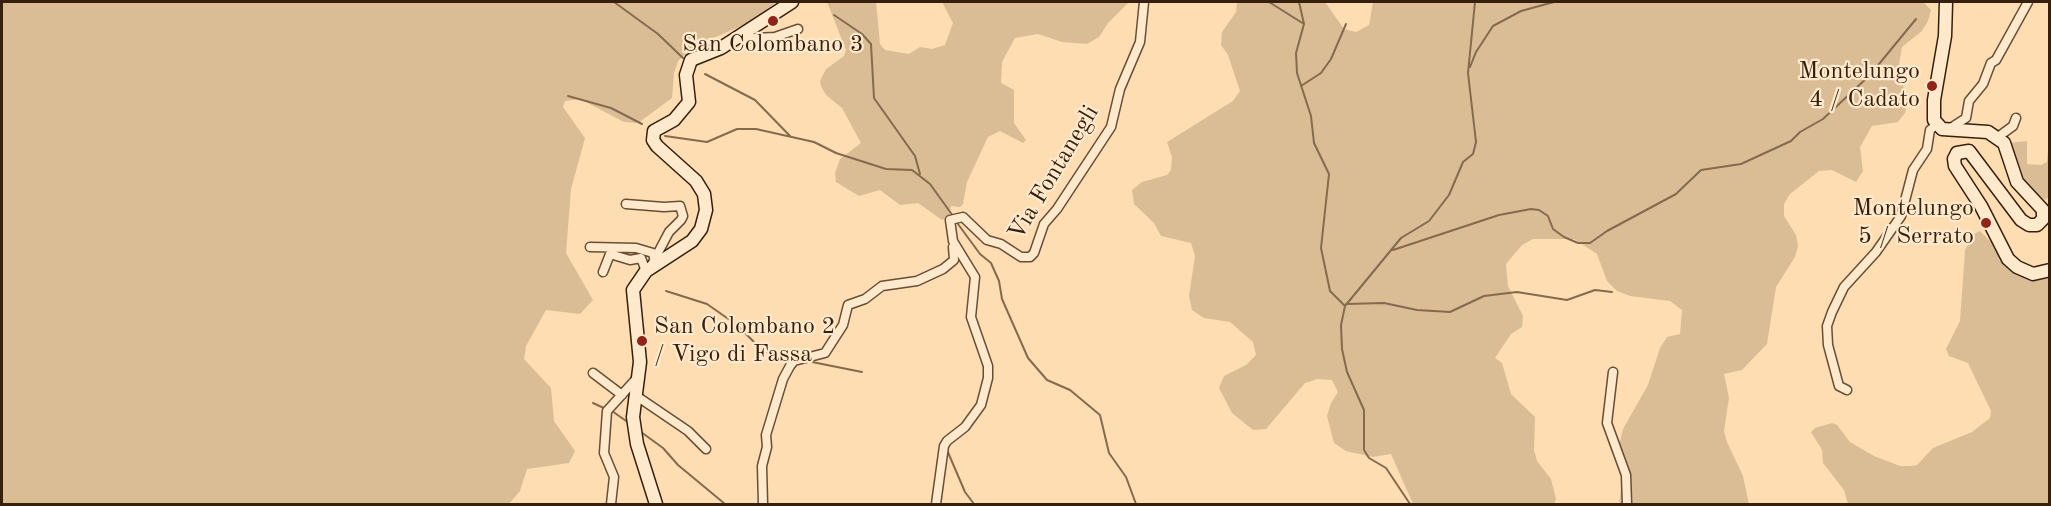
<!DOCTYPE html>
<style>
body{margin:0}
#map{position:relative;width:2051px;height:506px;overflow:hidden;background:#fdddb1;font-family:"Old Standard TT",serif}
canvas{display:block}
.frame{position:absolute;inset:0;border:3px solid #361f0d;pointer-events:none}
</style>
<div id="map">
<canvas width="2051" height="506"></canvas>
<div class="frame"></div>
</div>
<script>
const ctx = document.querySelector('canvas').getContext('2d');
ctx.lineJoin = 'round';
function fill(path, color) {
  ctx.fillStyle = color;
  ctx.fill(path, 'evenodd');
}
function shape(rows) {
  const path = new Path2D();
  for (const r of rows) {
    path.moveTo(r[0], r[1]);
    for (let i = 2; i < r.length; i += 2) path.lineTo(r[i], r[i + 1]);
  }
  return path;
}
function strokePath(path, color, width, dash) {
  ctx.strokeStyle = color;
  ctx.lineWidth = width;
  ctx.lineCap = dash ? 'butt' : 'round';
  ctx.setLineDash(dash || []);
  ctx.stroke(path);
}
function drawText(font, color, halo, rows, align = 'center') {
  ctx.font = font + ' "Old Standard TT",serif';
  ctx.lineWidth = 4.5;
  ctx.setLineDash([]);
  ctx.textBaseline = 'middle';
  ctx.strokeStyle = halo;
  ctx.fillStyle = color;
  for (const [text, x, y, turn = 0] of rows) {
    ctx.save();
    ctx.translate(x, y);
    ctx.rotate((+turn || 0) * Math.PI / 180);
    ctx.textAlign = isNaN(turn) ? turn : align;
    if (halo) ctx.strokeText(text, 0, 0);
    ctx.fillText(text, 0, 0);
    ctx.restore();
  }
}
const green = shape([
 [2,2,776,2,753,21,699,44,688,52,678,61,674,73,672,98,638,123,624,122,580,99,565,101,563,107,585,138,571,189,566,253,593,300,580,314,546,310,526,346,524,359,551,388,554,421,575,451,569,463,527,469,520,491,509,504,2,504],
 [827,2,876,2,880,44,885,50,909,54,920,47,932,49,945,45,953,23,942,2,1129,2,1108,23,1099,37,1087,44,1062,42,1038,34,1015,38,1002,62,1001,83,1014,90,1014,123,1026,140,1023,143,1000,131,988,137,967,182,963,204,960,207,951,206,949,216,942,220,918,203,900,205,880,190,859,196,836,182,835,173,840,159,861,143,842,108,826,95,821,86,820,81,826,69,844,56,846,50],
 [1237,2,1325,2,1344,29,1356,32,1369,25,1373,2,1923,2,1931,10,1928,21,1922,31,1902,47,1898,70,1908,101,1905,113,1898,122,1872,126,1860,147,1863,171,1856,182,1832,170,1819,171,1790,194,1784,204,1784,216,1796,235,1798,246,1795,257,1776,287,1767,344,1742,370,1724,374,1729,398,1724,431,1727,442,1743,476,1749,504,1619,504,1622,481,1617,454,1623,429,1648,385,1660,348,1667,337,1680,334,1682,310,1670,301,1630,296,1617,291,1607,281,1597,254,1574,239,1533,239,1522,245,1506,264,1508,286,1523,316,1522,327,1511,334,1495,358,1502,363,1511,394,1535,417,1534,450,1537,461,1551,479,1556,499,1554,504,1413,504,1391,454,1373,457,1346,451,1334,443,1327,416,1331,403,1338,392,1332,380,1318,379,1305,383,1266,429,1253,430,1232,413,1219,388,1224,376,1246,365,1256,355,1253,342,1230,322,1204,318,1192,310,1189,296,1195,256,1191,243,1161,236,1154,223,1134,204,1132,190,1142,182,1167,175,1171,170,1172,157,1167,142,1233,101,1240,91,1228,55,1221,45,1222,32,1236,12],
 [2049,138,2049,197,2045,200,2020,182,2008,143,2027,141,2027,164,2041,165,2047,162],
 [1980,231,1995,246,2000,261,2014,271,2034,280,2049,276,2049,504,1848,504,1844,490,1823,463,1822,450,1811,432,1815,428,1832,423,1837,425,1850,442,1874,456,1900,466,1911,466,1917,465,1933,448,1972,432,1990,418,1991,411,1968,363,1949,356,1946,349,1960,321,1965,250,1974,234]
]);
const stream = shape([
 [614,2,658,34,683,58],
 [1269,2,1304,24],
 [1299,2,1304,24,1296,53,1297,73,1311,116,1314,143,1329,174,1321,248,1330,291,1345,306],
 [834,15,862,34,871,44,874,98,915,156,920,174],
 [1470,67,1476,52,1493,26,1521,11,1554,2],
 [705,74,755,100,791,137],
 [1301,86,1321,73,1331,59,1346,24],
 [568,96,611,108,642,124],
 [665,136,707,142,737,129,756,129,814,142,836,153,886,169,912,170,930,184,953,216],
 [955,220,980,254,991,263,999,281,1002,299,1028,358,1047,380,1070,390,1100,415,1109,453,1126,477,1136,504],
 [1393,250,1499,215,1531,209,1539,210,1548,216,1553,229,1564,237,1578,243,1590,243,1607,231,1676,194,1701,170,1741,164,1791,141,1800,132,1823,119,1870,75,1916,19],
 [666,291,707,304,737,325,760,348,787,362],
 [1346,304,1384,303,1417,310,1450,312,1484,296,1517,292,1567,300,1595,290,1612,292],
 [807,361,862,372],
 [593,403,606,409],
 [612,411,629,423],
 [641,432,663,448,678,465,725,504],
 [947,450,965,492,974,504],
 [1410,504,1386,468,1369,458,1364,450,1364,410,1347,372,1342,349,1341,325,1345,306,1401,238,1429,221,1449,195,1463,162,1473,154,1476,142,1468,73,1475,2]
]);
const street = shape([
 [735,39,775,37,798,29],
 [1949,129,1966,118,1969,101,1983,84,1991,63,1996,60,2028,2],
 [1998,137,2013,126,2016,118],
 [626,204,664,207,680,206,683,216,681,220,669,232,650,268],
 [590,247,636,248,653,253,654,258],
 [603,272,610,254,630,260,641,258,646,271],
 [1613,372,1607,423,1626,475,1627,504],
 [593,373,622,395],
 [1847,390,1839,386,1828,345,1827,326,1832,312,1844,287,1876,252,1901,216,1913,170,1927,149,1930,130,1936,125],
 [635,395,688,431,706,449],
 [611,504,614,477,604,453,607,411,637,378],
 [763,504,762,466,767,447,766,435,783,379,790,366,794,361,825,353,843,325,848,305,865,299,882,286,917,281,943,269,954,260,953,247],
 [936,504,944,446,947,441,965,427,981,405,988,378,988,366,971,317,975,277,953,241,950,220,963,217,987,240,1001,244,1021,257,1030,257,1034,253,1044,224,1057,209,1111,127,1120,89,1140,42,1144,2]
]);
const secondary = shape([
 [1946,2,1945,36,1934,100,1934,120,1942,129,1988,132,2004,143,2017,182,2043,210,2043,219,2037,225,2029,225,2021,220,1969,151,1957,153,1954,159,1955,166,1981,206,2008,259,2017,267,2033,274,2050,270],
 [656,504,637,444,633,417,640,362,633,290,646,271,692,241,701,229,706,210,704,194,696,181,657,146,653,140,654,131,674,120,689,102,686,75,691,60,721,48,792,2]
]);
const markers = [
 [773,21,6,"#8f2418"],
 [1932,86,6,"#8f2418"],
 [1986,223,6,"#8f2418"],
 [642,341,6,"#8f2418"]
];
const poiNames = [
 ["San Colombano 3",773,45,"center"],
 ["Montelungo",1920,72],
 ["4 / Cadato",1920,100],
 ["Montelungo",1974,209],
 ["5 / Serrato",1974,237],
 ["San Colombano 2",654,327,"left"],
 ["/ Vigo di Fassa",654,355,"left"]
];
const streetNames = [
 ["Via Fontanegli",1054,173,-59]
];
fill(green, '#dbbd95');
strokePath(stream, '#856a4e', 2);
strokePath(street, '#684e36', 11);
strokePath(secondary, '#361f0d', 15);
strokePath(street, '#fee9cc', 8);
strokePath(secondary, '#fee9cc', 12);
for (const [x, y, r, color] of markers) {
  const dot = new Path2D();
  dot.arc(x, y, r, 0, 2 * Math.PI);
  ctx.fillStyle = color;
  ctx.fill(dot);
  strokePath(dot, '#fee9cc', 2);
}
drawText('24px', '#361f0d', '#fee9cc', poiNames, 'right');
drawText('24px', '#361f0d', '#fee9cc', streetNames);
</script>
